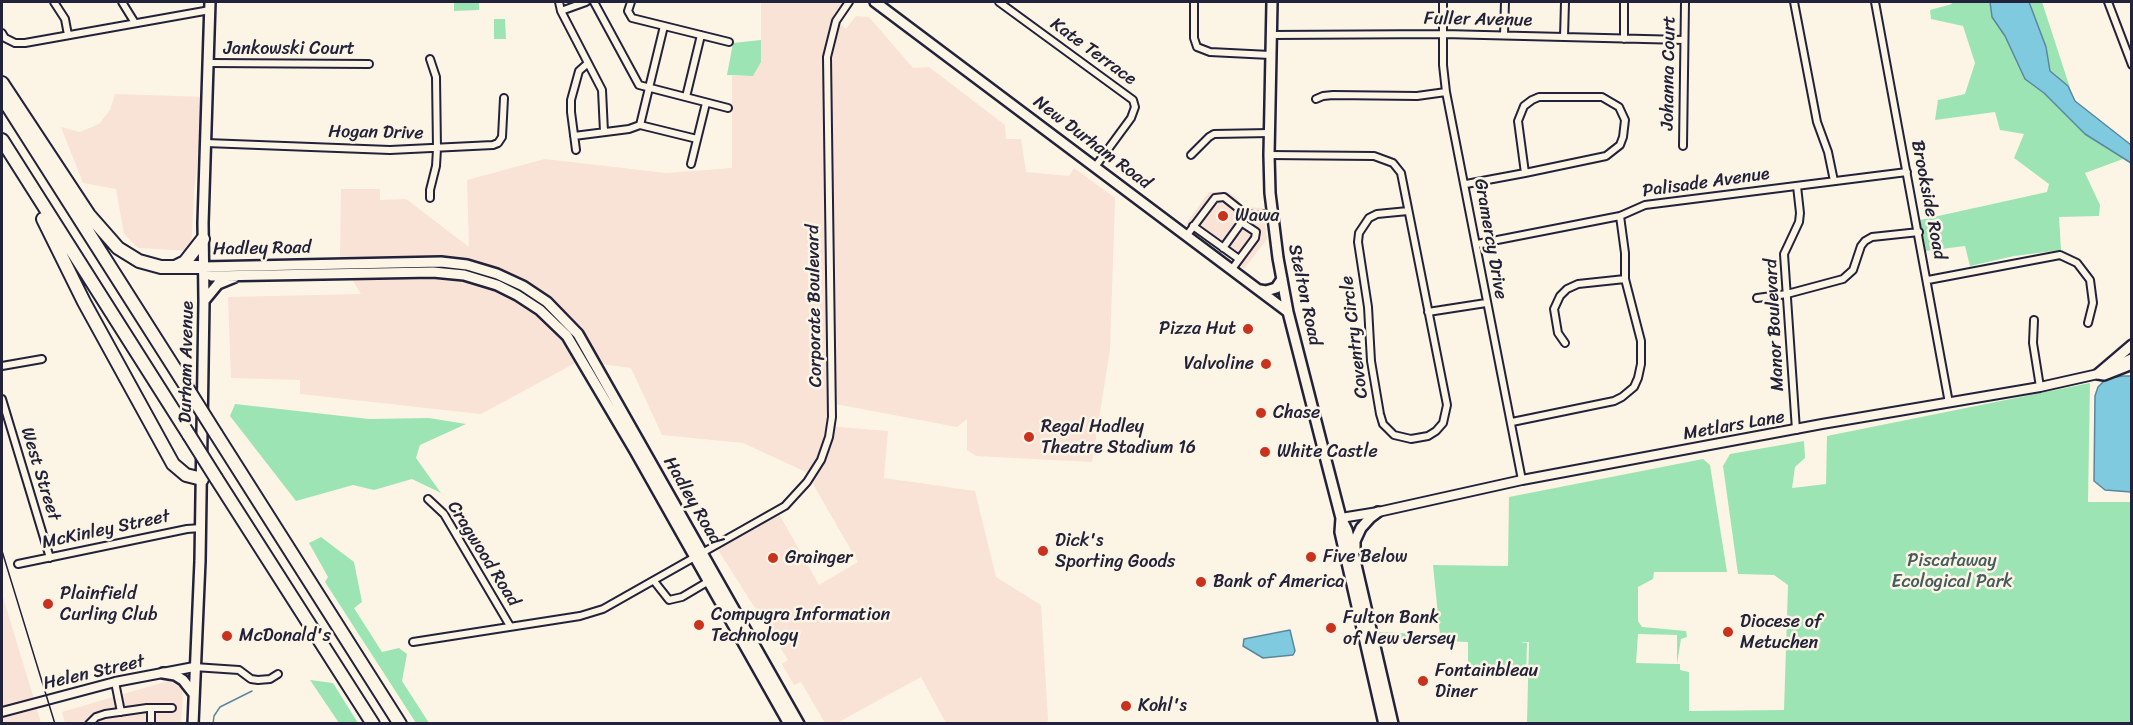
<!DOCTYPE html>
<style>
body{margin:0}
#map{position:relative;width:2133px;height:725px;overflow:hidden;background:#fcf5e5;font-family:Sriracha,sans-serif}
canvas{display:block}
.frame{position:absolute;inset:0;border:3px solid #22223b;pointer-events:none}
</style>
<div id="map">
<canvas width="2133" height="725"></canvas>
<div class="frame"></div>
</div>
<script>
const ctx = document.querySelector('canvas').getContext('2d');
ctx.lineJoin = 'round';
function fill(path, color) {
  ctx.fillStyle = color;
  ctx.fill(path, 'evenodd');
}
function shape(rows) {
  const path = new Path2D();
  for (const r of rows) {
    path.moveTo(r[0], r[1]);
    for (let i = 2; i < r.length; i += 2) path.lineTo(r[i], r[i + 1]);
  }
  return path;
}
function strokePath(path, color, width, dash) {
  ctx.strokeStyle = color;
  ctx.lineWidth = width;
  ctx.lineCap = dash ? 'butt' : 'round';
  ctx.setLineDash(dash || []);
  ctx.stroke(path);
}
function drawText(font, color, halo, rows, align = 'center') {
  ctx.font = font + ' Sriracha,sans-serif';
  ctx.lineWidth = 5;
  ctx.setLineDash([]);
  ctx.textBaseline = 'middle';
  ctx.strokeStyle = halo;
  ctx.fillStyle = color;
  for (const [text, x, y, turn = 0] of rows) {
    ctx.save();
    ctx.translate(x, y);
    ctx.rotate((+turn || 0) * Math.PI / 180);
    ctx.textAlign = isNaN(turn) ? turn : align;
    if (halo) ctx.strokeText(text, 0, 0);
    ctx.fillText(text, 0, 0);
    ctx.restore();
  }
}
const built = shape([
 [761,2,847,2,835,20,846,29,856,16,869,17,913,68,929,67,1005,125,1006,139,1021,139,1026,172,1069,176,1074,168,1115,198,1110,350,1092,462,976,456,967,450,967,419,957,427,830,403,829,426,888,431,884,478,975,491,996,577,1041,605,1048,720,1045,724,946,723,921,677,837,723,825,723,801,682,794,685,782,664,788,660,715,545,778,512,819,585,858,562,806,472,743,443,662,435,631,368,579,361,481,414,300,394,300,380,231,378,228,297,361,294,340,259,341,189,380,189,380,200,406,199,469,247,467,180,545,159,666,173,732,168,732,76,753,76,761,62],
 [115,94,205,97,194,191,191,251,138,248,124,234,116,189,83,183,61,127,80,132,99,124,110,110],
 [1209,192,1228,192,1239,200,1240,207,1263,208,1267,239,1244,269,1185,225],
 [2,594,30,686,41,723,2,723],
 [168,681,181,687,183,695,181,723,65,723,62,712]
]);
const green = shape([
 [454,2,479,2,479,10,454,11],
 [1950,2,2042,2,2085,134,2123,159,2085,173,2100,205,2099,216,2059,217,2061,250,2014,256,1970,266,1965,246,1926,251,1920,220,2047,192,2049,184,2014,158,2024,134,2000,130,1995,112,1935,120,1938,100,1965,94,1975,63,1963,26,1931,19,1930,10,1952,4],
 [494,19,505,19,506,39,494,39],
 [761,40,761,62,753,76,727,75,733,43],
 [2090,383,2088,502,2131,502,2131,723,1527,723,1529,642,1520,642,1527,643,1526,676,1468,671,1468,642,1381,638,1378,632,1440,635,1433,565,1508,566,1509,497,1703,459,1710,465,1727,572,1654,572,1653,579,1638,587,1638,621,1642,627,1686,631,1687,637,1681,639,1677,664,1680,664,1680,670,1689,672,1689,711,1784,710,1788,585,1774,575,1738,574,1723,466,1730,454,1804,441,1805,458,1795,467,1792,488,1826,484,1827,436],
 [1638,634,1677,635,1677,664,1636,663],
 [235,404,369,419,429,418,466,424,420,445,416,458,441,493,412,479,374,490,353,485,296,501,230,416],
 [321,537,354,562,362,602,354,608,382,652,399,648,407,654,402,681,429,723,416,723,325,582,328,577,309,543],
 [310,680,333,683,358,723,339,723]
]);
const water = shape([
 [1990,2,2029,2,2046,47,2050,71,2068,86,2075,101,2131,145,2131,163,2085,134,2044,93,2025,79,2005,36,1992,17,1990,2],
 [2123,376,2131,376,2131,492,2105,490,2094,481,2095,396,2098,387,2103,382,2110,378,2123,376],
 [1290,630,1295,651,1293,655,1263,658,1243,646,1244,639,1290,630]
]);
const stream = shape([
 [213,724,214,716,220,707,252,691]
]);
const minor = shape([
 [54,2,65,19,68,35],
 [122,2,135,23],
 [559,2,561,11,602,90,604,132],
 [594,2,639,85,728,108],
 [631,2,628,11,632,18,729,42],
 [999,2,1133,100,1135,107,1131,118,1095,167],
 [1194,2,1194,38,1197,47,1210,52,1270,55],
 [1443,2,1443,65,1446,92,1522,480],
 [1624,2,1624,39],
 [1794,2,1817,122,1828,152,1834,181],
 [1875,2,1949,403],
 [2108,2,2132,65],
 [561,11,586,2],
 [2,33,5,38,15,43,25,43,210,10],
 [1271,35,1444,34,1684,40],
 [1504,35,1505,2],
 [1564,37,1565,2],
 [430,59,436,77,437,149,436,166,430,190,430,198],
 [209,63,369,64],
 [686,97,701,35],
 [1316,99,1323,96,1333,95,1417,96,1446,92],
 [640,125,664,26],
 [640,125,697,139],
 [574,136,629,129,640,125],
 [206,143,390,150,493,145,498,143,502,137,504,98],
 [1683,146,1685,2],
 [576,150,571,112,571,100,579,71,588,63],
 [1191,155,1209,137,1214,134,1270,133],
 [1269,155,1374,156,1393,163,1401,173,1447,405,1443,423,1436,431,1428,436,1411,439,1394,435,1383,424,1380,414,1371,361,1368,307,1358,242,1359,233,1369,218,1377,214,1408,211],
 [691,164,706,103],
 [1466,184,1525,173,1606,156,1620,145,1623,137,1625,120,1619,107,1602,97,1539,97,1532,100,1524,106,1518,121,1525,173],
 [1193,226,1239,259],
 [1187,235,1215,198,1224,197,1243,212,1257,216,1272,213],
 [1477,244,1620,216,1645,205,1907,172],
 [1223,248,1244,219,1243,212],
 [1232,269,1255,238,1256,232,1241,222],
 [1928,280,2060,255,2077,263,2090,280,2093,303,2088,323],
 [1757,298,1787,294,1843,279,1853,270,1861,246,1865,241,1872,237,1919,232],
 [1428,312,1486,303],
 [2034,320,2033,343,2040,387],
 [1565,343,1558,333,1554,309,1560,296,1567,289,1578,284,1625,279],
 [2,366,42,359],
 [2,399,50,558],
 [1512,422,1614,401,1622,397,1634,387,1638,378,1641,364,1641,341,1625,279,1625,253,1620,216],
 [1796,430,1784,254,1799,222,1800,213,1797,186],
 [428,499,444,514,510,626],
 [18,564,187,529,201,528],
 [654,581,669,600,682,597,709,581],
 [413,642,580,616,603,609,785,506,807,482,821,460,829,437,832,417,827,57,836,21,849,2],
 [194,667,239,670,251,679,258,680,270,679,278,674],
 [115,682,121,712],
 [89,724,96,717,105,714,147,708,172,708],
 [151,724,151,708]
]);
const tertiary = shape([
 [1341,518,1378,512,1522,480,1822,424,2040,387,2098,374,2132,358],
 [2,712,115,682,194,667]
]);
const secondary = shape([
 [875,2,1288,312],
 [1272,2,1269,155,1270,193,1278,258,1288,312,1327,464,1341,518,1347,530,1354,556,1393,724],
 [203,267,441,262,467,265,497,274,523,286,547,302,578,334,799,724],
 [203,267,205,272,212,276,433,272,464,275,497,285,517,295,540,310,567,336,635,451,789,724],
 [1260,290,1266,291,1276,288,1282,279],
 [204,301,218,284,235,277],
 [2098,374,2132,345],
 [2098,374,2104,375,2132,364],
 [1341,518,1340,532,1384,724],
 [1355,550,1355,541,1361,528,1370,518,1378,512],
 [163,673,175,675,183,680,194,694],
 [193,724,200,561,204,301,203,223,210,2]
]);
const motorway = shape([
 [2,83,89,215,118,248,139,261,161,267,203,267],
 [2,97,189,391],
 [2,140,189,435],
 [43,219,84,302,173,464,186,475,202,479],
 [175,267,185,262,203,239],
 [216,434,400,724],
 [216,478,373,724]
]);
const rail = shape([
 [2,551,55,724]
]);
const motorwayBridge = shape([
 [189,391,216,434],
 [189,435,216,478]
]);
const markers = [
 [1223,216,6,"#c8321e"],
 [1248,329,6,"#c8321e"],
 [1266,364,6,"#c8321e"],
 [1261,413,6,"#c8321e"],
 [1029,437,6,"#c8321e"],
 [1265,452,6,"#c8321e"],
 [1043,551,6,"#c8321e"],
 [1311,557,6,"#c8321e"],
 [773,558,6,"#c8321e"],
 [1201,582,6,"#c8321e"],
 [48,604,6,"#c8321e"],
 [699,625,6,"#c8321e"],
 [1331,628,6,"#c8321e"],
 [1728,632,6,"#c8321e"],
 [227,636,6,"#c8321e"],
 [1423,681,6,"#c8321e"],
 [1126,706,6,"#c8321e"]
];
const streetNames = [
 ["Fuller Avenue",1478,20,1],
 ["Jankowski Court",289,49],
 ["Kate Terrace",1093,52,36],
 ["Johanna Court",1669,73,-89],
 ["Hogan Drive",376,133,1],
 ["New Durham Road",1092,143,37],
 ["Palisade Avenue",1706,183,-8],
 ["Brookside Road",1928,200,79],
 ["Gramercy Drive",1490,239,80],
 ["Hadley Road",262,249,-1],
 ["Stelton Road",1304,295,78],
 ["Corporate Boulevard",815,306,-91],
 ["Manor Boulevard",1775,325,-93],
 ["Coventry Circle",1355,337,-97],
 ["Durham Avenue",187,362,-89],
 ["Metlars Lane",1734,426,-10],
 ["West Street",40,474,73],
 ["Hadley Road",692,501,60],
 ["McKinley Street",106,530,-12],
 ["Cragwood Road",483,554,58],
 ["Helen Street",94,673,-13]
];
const poiNames = [
 ["Wawa",1235,216],
 ["Pizza Hut",1236,329,"right"],
 ["Valvoline",1254,364,"right"],
 ["Chase",1273,413],
 ["Regal Hadley",1041,427],
 ["Theatre Stadium 16",1041,448],
 ["White Castle",1277,452],
 ["Dick's",1055,541],
 ["Sporting Goods",1055,562],
 ["Five Below",1323,557],
 ["Grainger",785,558],
 ["Bank of America",1213,582],
 ["Plainfield",60,594],
 ["Curling Club",60,615],
 ["Compugra Information",711,615],
 ["Technology",711,636],
 ["Fulton Bank",1343,618],
 ["of New Jersey",1343,639],
 ["Diocese of",1740,622],
 ["Metuchen",1740,643],
 ["McDonald's",239,636],
 ["Fontainbleau",1435,671],
 ["Diner",1435,692],
 ["Kohl's",1138,706]
];
const parkNames = [
 ["Piscataway",1952,561],
 ["Ecological Park",1952,582]
];
fill(built, '#f9e2d6');
fill(green, '#9ce4b3');
fill(water, '#80cae0');
strokePath(water, '#5a879e', 1.5);
strokePath(stream, '#5a879e', 1.5);
strokePath(minor, '#22223b', 10);
strokePath(tertiary, '#22223b', 12);
strokePath(secondary, '#22223b', 14);
strokePath(motorway, '#22223b', 16);
strokePath(minor, '#fcf5e5', 6);
strokePath(tertiary, '#fcf5e5', 8);
strokePath(secondary, '#fcf5e5', 9);
strokePath(motorway, '#fcf5e5', 12);
strokePath(rail, '#22223b', 1.5);
strokePath(motorwayBridge, '#22223b', 16, []);
strokePath(motorwayBridge, '#fcf5e5', 12);
for (const [x, y, r, color] of markers) {
  const dot = new Path2D();
  dot.arc(x, y, r, 0, 2 * Math.PI);
  ctx.fillStyle = color;
  ctx.fill(dot);
  strokePath(dot, '#fcf5e5', 2);
}
drawText('18px', '#22223b', '#fcf5e5', streetNames);
drawText('18px', '#22223b', '#fcf5e5', poiNames, 'left');
drawText('18px', '#475c5f', '#fcf5e5', parkNames);
</script>
